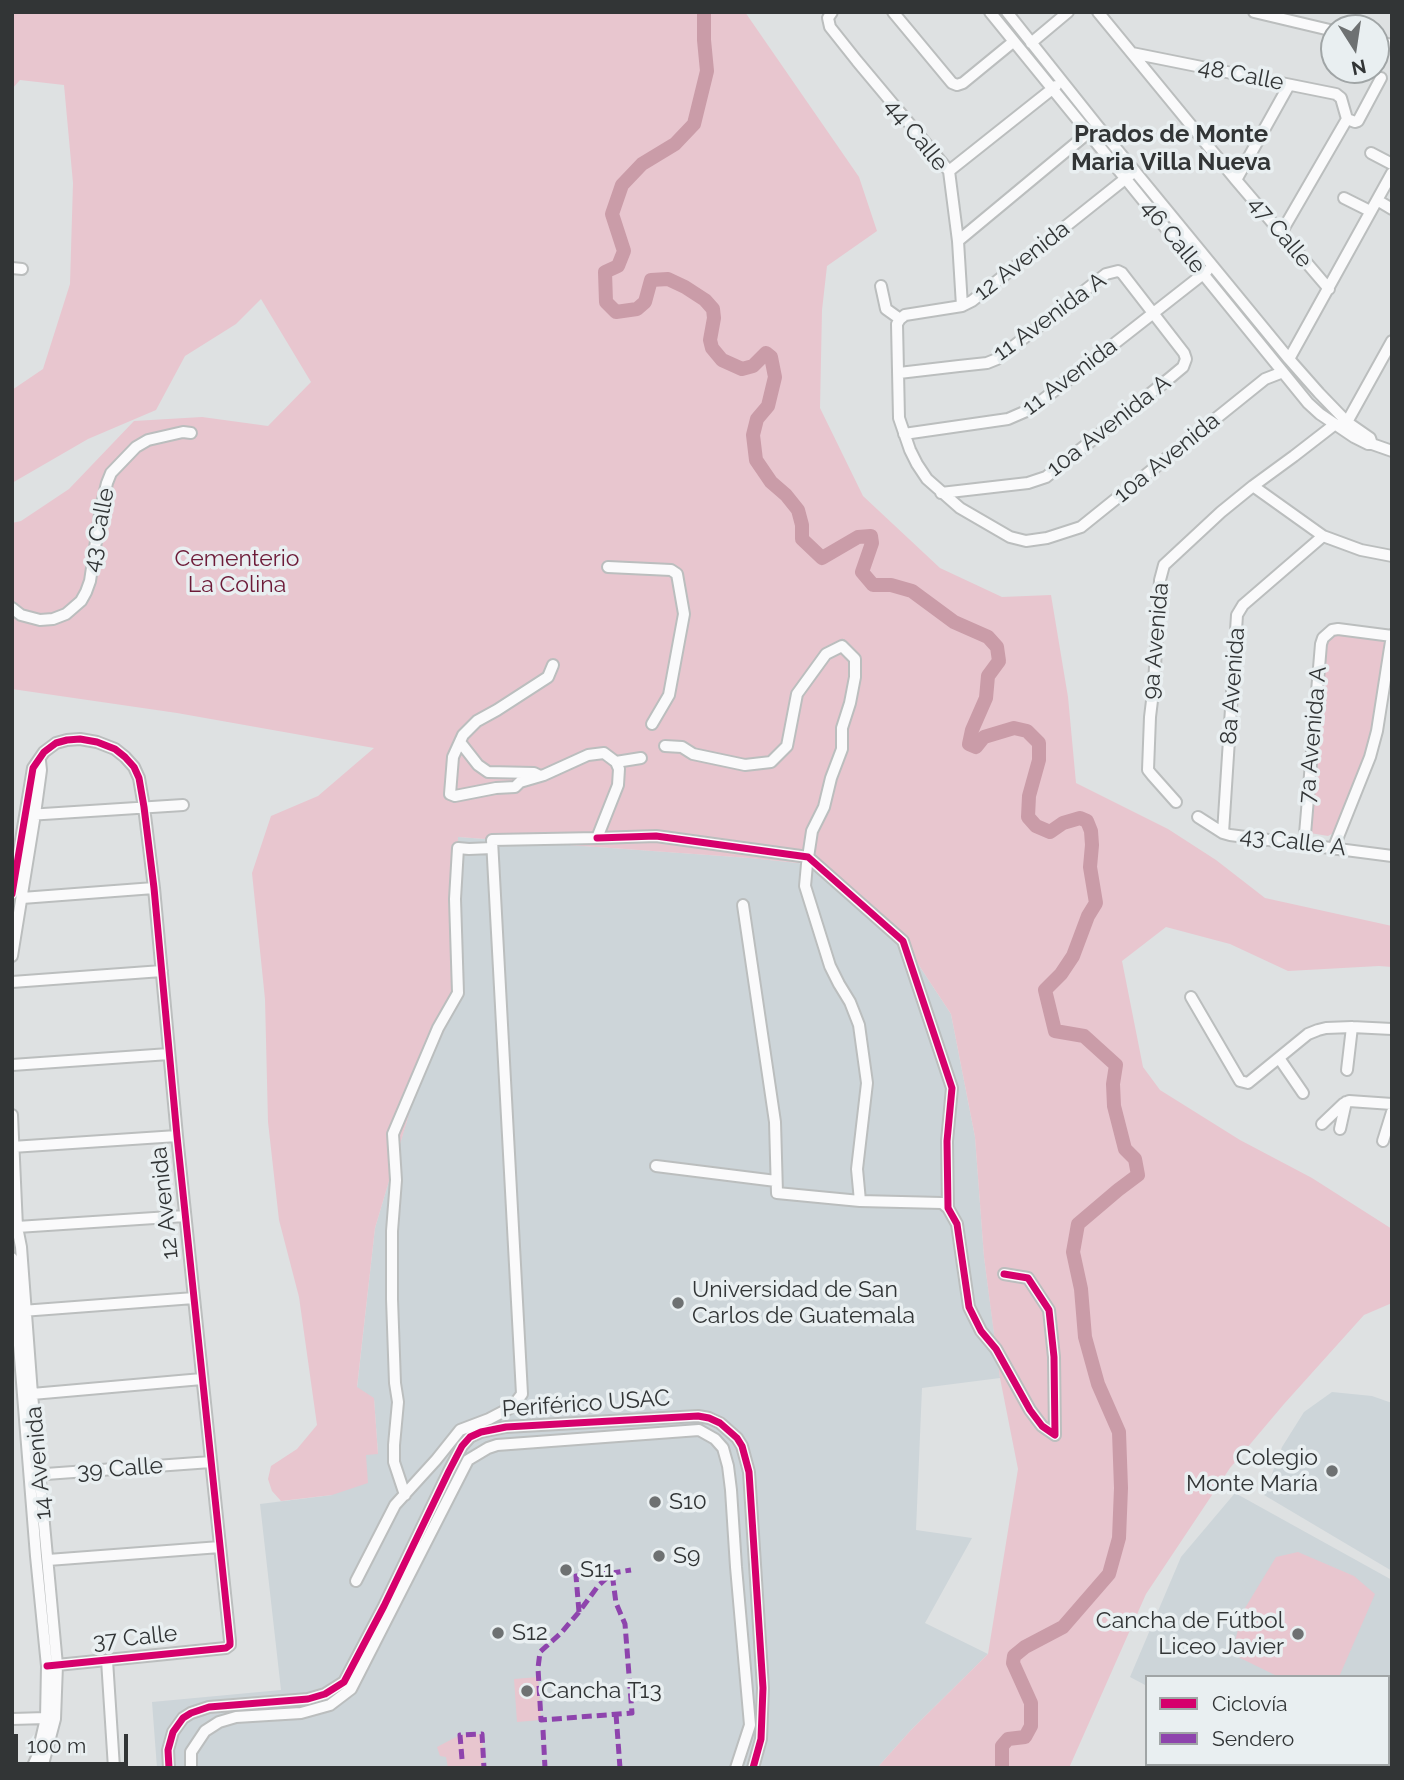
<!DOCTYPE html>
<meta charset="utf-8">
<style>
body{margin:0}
#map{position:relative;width:1404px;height:1780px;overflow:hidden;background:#dee1e2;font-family:Raleway,sans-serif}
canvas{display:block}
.frame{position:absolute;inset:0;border:14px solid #323536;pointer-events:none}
.legend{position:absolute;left:1145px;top:1675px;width:245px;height:91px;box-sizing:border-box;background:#e9eff1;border:2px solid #a0a5a6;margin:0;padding:9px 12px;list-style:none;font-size:21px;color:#323536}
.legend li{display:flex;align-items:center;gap:14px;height:35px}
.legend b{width:35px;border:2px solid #a0a5a6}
.north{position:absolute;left:1320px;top:14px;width:70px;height:70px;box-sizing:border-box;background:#e9eff1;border:2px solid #a0a5a6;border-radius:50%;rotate:168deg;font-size:19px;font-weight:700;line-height:28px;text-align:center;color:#323536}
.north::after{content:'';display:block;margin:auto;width:24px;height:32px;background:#6e7172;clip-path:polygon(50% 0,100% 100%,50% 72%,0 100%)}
.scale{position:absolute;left:14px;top:1734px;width:114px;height:32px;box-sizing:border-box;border:4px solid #323536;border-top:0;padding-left:9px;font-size:21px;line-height:24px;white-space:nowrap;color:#323536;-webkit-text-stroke:5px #e9eff1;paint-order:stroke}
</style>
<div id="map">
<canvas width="1404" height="1780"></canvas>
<div class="frame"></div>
<ul class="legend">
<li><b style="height:9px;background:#d6006c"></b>Ciclovía</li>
<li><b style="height:9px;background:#8e44ad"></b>Sendero</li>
</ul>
<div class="north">N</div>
<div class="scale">100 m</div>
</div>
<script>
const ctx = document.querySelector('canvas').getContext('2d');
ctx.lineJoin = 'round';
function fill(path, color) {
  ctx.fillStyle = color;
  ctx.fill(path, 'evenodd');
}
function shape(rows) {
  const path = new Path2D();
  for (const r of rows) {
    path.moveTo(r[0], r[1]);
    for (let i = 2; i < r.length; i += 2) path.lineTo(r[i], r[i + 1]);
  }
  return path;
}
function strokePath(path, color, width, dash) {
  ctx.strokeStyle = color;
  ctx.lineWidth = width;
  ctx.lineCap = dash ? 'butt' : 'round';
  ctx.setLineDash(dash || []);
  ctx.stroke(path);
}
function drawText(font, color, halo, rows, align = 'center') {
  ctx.font = font + ' Raleway,sans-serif';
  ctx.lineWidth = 7;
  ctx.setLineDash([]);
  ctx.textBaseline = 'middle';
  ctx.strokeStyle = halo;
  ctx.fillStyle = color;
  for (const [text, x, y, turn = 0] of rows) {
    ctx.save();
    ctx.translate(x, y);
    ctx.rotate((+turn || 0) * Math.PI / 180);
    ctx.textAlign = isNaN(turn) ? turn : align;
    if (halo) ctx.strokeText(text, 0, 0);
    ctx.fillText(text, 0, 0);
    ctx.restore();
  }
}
const built = shape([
 [458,837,750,858,817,865,891,923,951,1014,975,1137,984,1257,1000,1378,922,1388,916,1530,972,1538,925,1623,988,1654,911,1730,877,1768,157,1768,152,1702,281,1690,260,1504,332,1495,366,1454,378,1453,374,1399,357,1388,375,1228,415,1093,455,909],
 [1332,1392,1372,1396,1392,1403,1392,1571,1264,1495,1282,1447,1304,1412],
 [1235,1493,1392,1580,1392,1768,1301,1768,1294,1764,1388,1764,1388,1677,1147,1677,1147,1686,1130,1677,1181,1557]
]);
const green = shape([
 [12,12,745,12,859,177,877,231,827,266,822,310,820,408,863,496,940,568,1002,597,1051,595,1068,697,1076,783,1168,829,1216,860,1265,898,1392,926,1392,967,1379,966,1288,971,1230,944,1166,927,1122,961,1143,1067,1160,1090,1240,1140,1312,1178,1392,1229,1392,1303,1364,1315,1284,1404,1230,1468,1146,1594,1069,1768,877,1768,911,1730,988,1654,1018,1469,1000,1378,996,1349,984,1257,975,1137,951,1014,891,923,817,865,750,858,458,837,452,1014,415,1094,375,1228,357,1387,374,1398,378,1454,366,1455,368,1483,332,1495,281,1501,272,1491,268,1479,271,1466,297,1449,317,1425,299,1297,279,1220,268,1122,265,999,252,873,271,816,318,796,374,748,177,713,12,689,12,523,21,521,69,489,134,421,202,417,268,426,311,382,261,299,236,324,185,356,156,410,88,439,12,483,12,390,43,369,70,284,73,183,64,85,20,80,12,89],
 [1336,634,1345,634,1384,641,1388,644,1374,732,1337,831,1328,836,1310,833,1325,650,1329,640],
 [1298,1552,1354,1576,1375,1594,1339,1677,1279,1677,1232,1654,1242,1613,1276,1557],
 [538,1677,541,1720,517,1722,514,1679],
 [482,1734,484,1768,448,1768,446,1757,440,1756,437,1747,460,1735]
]);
const river = shape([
 [704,12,704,40,707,71,694,124,675,144,642,164,622,185,612,214,624,251,618,266,605,272,606,302,616,312,637,309,645,302,651,280,668,279,685,287,705,300,713,309,714,318,710,340,712,348,722,360,742,369,753,366,766,353,771,357,775,377,768,406,757,419,753,435,756,460,771,482,786,495,798,510,802,525,802,539,822,558,858,537,871,536,872,543,862,572,873,585,891,585,912,591,954,622,988,637,997,647,999,661,988,676,986,698,972,730,969,744,976,747,984,737,1014,728,1027,731,1039,743,1039,760,1029,796,1028,817,1036,826,1050,832,1063,823,1080,818,1087,821,1091,831,1092,845,1090,867,1096,903,1088,916,1073,956,1061,974,1045,990,1055,1031,1084,1036,1116,1065,1113,1084,1114,1106,1125,1149,1135,1159,1138,1175,1118,1190,1078,1224,1073,1252,1081,1289,1085,1337,1098,1384,1119,1432,1121,1488,1119,1538,1109,1574,1063,1627,1025,1647,1014,1656,1013,1663,1031,1703,1031,1726,1025,1737,1008,1739,1002,1746,1002,1768]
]);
const minor = shape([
 [832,12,828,18,830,27,857,61,949,171,958,241,962,306],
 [893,12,952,83,957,85,963,83,1013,42],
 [990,12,1308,403,1320,414,1354,437,1368,444,1372,444,1392,451],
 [1007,12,1097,125,1289,359,1319,393,1347,422,1370,438,1372,444],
 [1098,12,1236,180,1329,289],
 [1254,12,1334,31],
 [1376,41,1392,45],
 [1031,43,1068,12],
 [1132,53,1336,94,1341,98,1347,119,1281,233],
 [1347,119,1355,122,1358,121,1381,78],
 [1371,153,1392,164],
 [949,171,1056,86],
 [1135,171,972,301,962,306,905,315,900,319,897,324,899,418,910,450,917,464,927,479,960,508,1010,537,1026,541,1047,538,1081,527,1265,379,1283,372],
 [1236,180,1289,85],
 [1344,198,1370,211],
 [1377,200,1392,209],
 [958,241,1088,133],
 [12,268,22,269],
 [881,286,886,309,900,319],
 [1289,359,1392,173],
 [899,373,959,366,987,363,997,359,1106,274,1118,271,1122,273,1184,353,1186,359,1183,367,1171,377,1046,477,1028,483,941,493],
 [1346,427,1347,422,1392,341],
 [904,434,1008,419,1031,409,1207,271],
 [1253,486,1323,536,1361,550,1392,556],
 [608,567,671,570,677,574,684,614,669,695,652,724],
 [12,608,21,615,40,620,53,619,66,614,81,601,86,592,90,581,101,508,107,483,111,473,136,447,148,440,183,432,191,433],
 [553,665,548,677,497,710,477,721,463,735,453,757,450,794,455,796,496,788,515,787,520,782,544,775,588,755,604,753,616,762],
 [460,742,478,765,488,772,534,773,538,775],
 [665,746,682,747,693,754,745,765,771,762,787,746,797,694,826,654,842,646,855,659,855,677,850,703,842,728,842,749,831,778,824,807,812,831,807,864,805,886,830,966,839,984,850,1002,859,1025,867,1083,857,1169,860,1201],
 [1176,802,1152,775,1148,770,1150,717,1154,684,1160,580,1164,565,1221,512,1253,486,1294,456,1334,425],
 [28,815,183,805],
 [1198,817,1223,833,1230,835,1392,856],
 [1223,833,1237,615,1243,605,1323,536],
 [597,838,656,836,808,857,903,941,952,1088,947,1141,948,1208,957,1224,969,1307,981,1331,996,1349,1030,1410,1042,1426,1055,1435,1054,1357,1049,1310,1028,1278,1004,1274],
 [1304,846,1321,644,1323,638,1332,630,1338,629,1392,636],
 [1334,847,1370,757,1377,731,1392,635],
 [12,894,33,768,44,752,56,743,67,740,80,739,97,742,115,749,125,757,134,767,139,778,144,807,154,888,177,1136,230,1641,230,1645,226,1648,47,1666],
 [22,898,154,888],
 [743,905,775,1122,777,1193,860,1201,942,1203,948,1208],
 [12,956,35,814,41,770,40,761],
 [12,982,162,971],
 [1191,997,1240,1081,1248,1083,1308,1034,1318,1030,1326,1028,1352,1027,1392,1029],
 [1279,1058,1303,1093],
 [12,1065,169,1054],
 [1347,1070,1352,1027],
 [12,1115,17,1227,21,1247,32,1394,57,1665,55,1719,42,1768],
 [1322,1124,1343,1104,1349,1101,1392,1104],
 [1340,1129,1346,1102],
 [1383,1141,1392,1112],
 [12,1147,177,1136],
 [656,1166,776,1181],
 [17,1227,185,1216],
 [12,1258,36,1556,47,1666,46,1718,37,1757,32,1768],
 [22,1311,194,1298],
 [32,1394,202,1379],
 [32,1475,211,1462],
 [405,1495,394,1462,394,1445,398,1402,395,1383,392,1299,392,1231,396,1180,393,1134,438,1028,458,993,455,899,458,848,469,849,492,848],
 [48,1560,220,1547],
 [356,1581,395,1505,436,1460,460,1430,489,1419,512,1407,522,1394,492,840,597,838,618,785,619,769,616,762,641,758],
 [107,1660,114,1768],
 [12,1719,46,1718],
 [169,1768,168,1750,173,1732,183,1718,191,1713,209,1707,308,1699,325,1694,344,1682,384,1606,449,1471,462,1446,470,1437,481,1432,506,1427,698,1416,709,1418,720,1423,737,1438,742,1446,749,1472,763,1688,761,1739,753,1768],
 [191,1768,191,1752,205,1731,219,1722,236,1717,301,1713,330,1705,351,1689,468,1460,488,1448,497,1445,699,1430,715,1439,723,1448,728,1466,731,1490,736,1567,750,1725,736,1768]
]);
const quiet = shape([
 [579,1612,576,1576,612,1573,616,1603,625,1624,632,1713,541,1720,538,1668,540,1652,561,1633,579,1612,598,1586,612,1573,631,1570],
 [616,1714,620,1768],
 [543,1730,545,1768],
 [462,1759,460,1735,482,1734,484,1768]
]);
const cycleway = shape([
 [597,838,656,836,808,857,903,941,952,1088,947,1141,948,1208,957,1224,969,1307,981,1331,996,1349,1030,1410,1042,1426,1055,1435,1054,1357,1049,1310,1028,1278,1004,1274],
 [12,894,33,768,44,752,56,743,67,740,80,739,97,742,115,749,125,757,134,767,139,778,144,807,154,888,177,1136,230,1641,230,1645,226,1648,47,1666],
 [169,1768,168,1750,173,1732,183,1718,191,1713,209,1707,308,1699,325,1694,344,1682,384,1606,449,1471,462,1446,470,1437,481,1432,506,1427,698,1416,709,1418,720,1423,737,1438,742,1446,749,1472,763,1688,761,1739,753,1768]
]);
const markers = [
 [678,1303,7,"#6e7172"],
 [1332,1471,7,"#6e7172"],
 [655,1502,7,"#6e7172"],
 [659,1556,7,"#6e7172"],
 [566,1570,7,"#6e7172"],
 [498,1633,7,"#6e7172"],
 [1298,1634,7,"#6e7172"],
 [527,1691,7,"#6e7172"]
];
const streetNames = [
 ["48 Calle",1241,75,11],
 ["44 Calle",916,135,51],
 ["47 Calle",1280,232,50],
 ["46 Calle",1173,237,51],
 ["12 Avenida",1022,261,-38],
 ["11 Avenida A",1050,317,-36],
 ["11 Avenida",1070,377,-37],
 ["10a Avenida A",1109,426,-38],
 ["10a Avenida",1167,458,-39],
 ["43 Calle",99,530,-79],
 ["9a Avenida",1156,641,-85],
 ["8a Avenida",1233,686,-86],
 ["7a Avenida A",1313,735,-85],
 ["43 Calle A",1293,842,7],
 ["12 Avenida",165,1203,-96],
 ["Periférico USAC",586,1404,-4],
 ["14 Avenida",39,1463,-95],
 ["39 Calle",120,1469,-4],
 ["37 Calle",135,1638,-6]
];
const parkNames = [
 ["Cementerio",237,559],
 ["La Colina",237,585]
];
const poiNames = [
 ["Universidad de San",692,1290],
 ["Carlos de Guatemala",692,1316],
 ["Colegio",1318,1458,"right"],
 ["Monte María",1318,1484,"right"],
 ["S10",669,1502],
 ["S9",673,1556],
 ["S11",580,1570],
 ["Cancha de Fútbol",1284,1621,"right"],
 ["Liceo Javier",1284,1647,"right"],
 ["S12",512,1633],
 ["Cancha T13",541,1691]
];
const neighbourhoodNames = [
 ["Prados de Monte",1171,135],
 ["Maria Villa Nueva",1171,163]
];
fill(built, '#cdd5d9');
fill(green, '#e8c6cf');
strokePath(river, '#ca9ca8', 14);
strokePath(minor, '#bbbebe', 14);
strokePath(minor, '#fafafb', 10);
strokePath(quiet, '#8e44ad', 5, [10, 5]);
strokePath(cycleway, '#d6006c', 7);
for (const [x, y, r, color] of markers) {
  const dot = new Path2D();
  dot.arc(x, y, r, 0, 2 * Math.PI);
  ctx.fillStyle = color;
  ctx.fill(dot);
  strokePath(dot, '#e9eff1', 2.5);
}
drawText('23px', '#323536', '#e9eff1', streetNames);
drawText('23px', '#6d1b38', '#e9eff1', parkNames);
drawText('23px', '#323536', '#e9eff1', poiNames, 'left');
drawText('bold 24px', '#323536', '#e9eff1', neighbourhoodNames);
</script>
